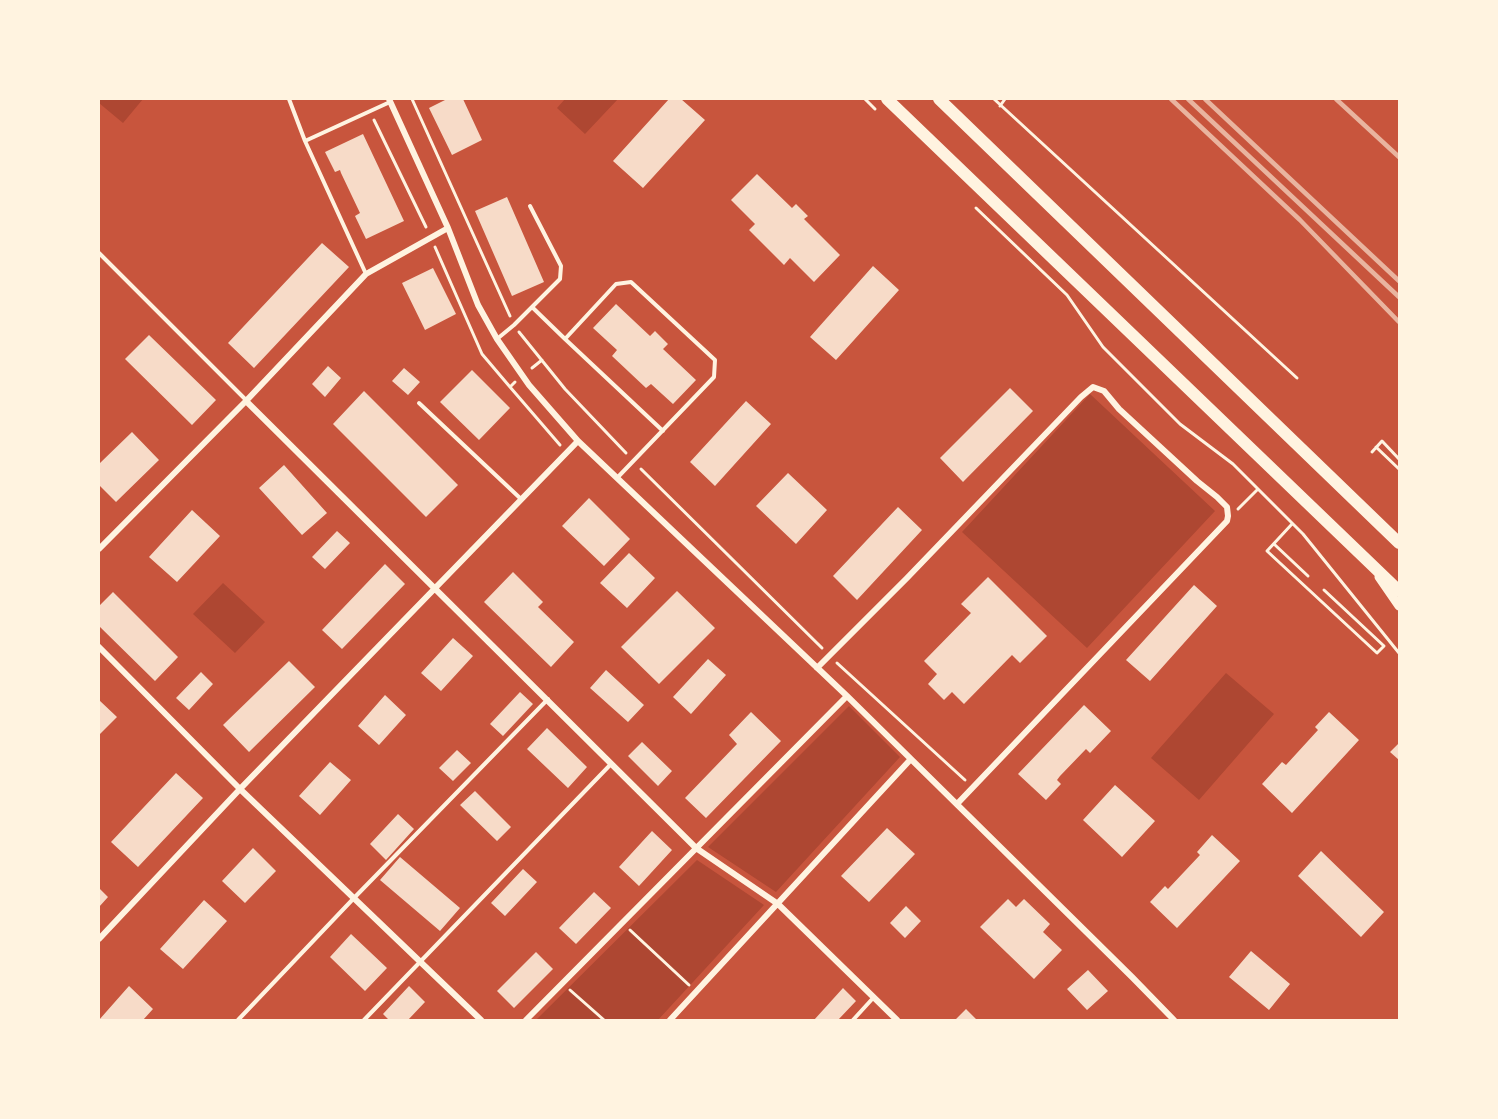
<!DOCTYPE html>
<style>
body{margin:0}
#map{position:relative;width:1498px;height:1119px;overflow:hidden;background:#c8553d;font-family:Arial,sans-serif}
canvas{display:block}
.frame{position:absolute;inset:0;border:100px solid #fff3e0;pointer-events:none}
</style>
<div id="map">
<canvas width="1498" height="1119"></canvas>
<div class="frame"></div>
</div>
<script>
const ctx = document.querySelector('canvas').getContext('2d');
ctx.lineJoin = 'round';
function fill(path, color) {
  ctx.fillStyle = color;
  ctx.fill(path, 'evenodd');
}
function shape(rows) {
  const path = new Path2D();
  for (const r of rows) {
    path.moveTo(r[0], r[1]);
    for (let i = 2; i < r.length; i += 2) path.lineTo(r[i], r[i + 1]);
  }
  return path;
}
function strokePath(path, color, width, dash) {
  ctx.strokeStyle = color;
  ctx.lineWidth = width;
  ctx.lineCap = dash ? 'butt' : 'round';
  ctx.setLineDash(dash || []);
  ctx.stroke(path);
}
const green = shape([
 [99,99,143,99,123,123,99,103],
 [565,99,618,99,585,134,557,108],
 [1090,394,1215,511,1087,648,962,532],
 [223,583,265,622,235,653,193,614],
 [1226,673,1274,714,1199,800,1151,758],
 [849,706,900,757,776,892,708,847],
 [697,860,764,905,658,1020,536,1020]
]);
const building = shape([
 [447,99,463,99,482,140,452,155,429,108],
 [669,99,681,99,705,120,643,188,613,161],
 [363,134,404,221,366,239,355,216,360,213,341,173,340,170,335,172,325,152],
 [757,174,792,208,796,204,808,216,804,219,840,255,814,282,790,258,784,265,749,230,755,224,731,200],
 [507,197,544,282,512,296,475,211],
 [322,243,349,267,254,368,228,343],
 [873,266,899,290,836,360,810,337],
 [433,268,456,314,425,330,402,283],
 [616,304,650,336,655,331,668,344,663,349,696,380,673,404,651,384,646,388,612,356,617,350,593,328],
 [149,335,216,400,192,425,125,359],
 [328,366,341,378,325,397,312,384],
 [404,368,420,382,408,395,392,381],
 [472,370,510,408,479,440,440,402],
 [1010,388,1033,411,963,482,940,458],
 [364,391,458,485,426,517,333,424],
 [746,401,771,424,715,486,690,462],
 [132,432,159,460,116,502,99,485,99,464],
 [284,465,327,513,302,535,259,488],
 [788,473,827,510,796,544,756,506],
 [589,498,630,539,604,566,562,526],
 [898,507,922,530,857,600,833,576],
 [192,510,220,536,177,582,149,557],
 [337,531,350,543,325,569,312,557],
 [629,553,655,578,627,608,600,583],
 [385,564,405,584,342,649,322,630],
 [513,572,543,602,538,607,574,642,551,667,484,602],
 [988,577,1047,636,1020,663,1012,655,964,704,952,692,944,700,928,684,937,674,924,661,971,613,961,604],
 [1194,585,1217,606,1150,681,1126,660],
 [677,591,715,628,659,684,621,647],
 [113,592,178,657,155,681,99,626,99,606],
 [453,638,473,656,441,691,421,673],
 [708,659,726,675,691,714,673,697],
 [289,661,315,687,249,752,223,725],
 [606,670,644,705,628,722,590,688],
 [201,672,213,684,189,710,176,698],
 [520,692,533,704,503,736,490,724],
 [385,695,406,715,379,745,358,726],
 [99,700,117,717,99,735],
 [1084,705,1111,731,1090,753,1086,749,1060,776,1057,780,1061,784,1046,800,1018,774],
 [751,712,781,741,706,818,685,798,737,744,729,735],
 [1329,712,1359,740,1292,813,1262,784,1282,762,1286,765,1318,730,1315,727],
 [547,728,587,767,568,788,527,749],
 [642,742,672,771,658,786,628,756],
 [1399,743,1399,760,1390,752],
 [457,750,471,763,453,781,439,768],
 [330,762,351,780,320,815,299,796],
 [176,773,203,798,138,867,111,842],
 [1115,785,1155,821,1122,857,1083,820],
 [475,791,511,827,497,841,460,805],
 [398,814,414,829,386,860,370,844],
 [887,828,915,854,869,902,841,876],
 [652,831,672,850,639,886,619,867],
 [1212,835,1240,861,1177,928,1150,902,1165,886,1168,889,1200,855,1197,852],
 [253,848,276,871,245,903,222,881],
 [1321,851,1384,912,1361,937,1298,876],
 [400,857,460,908,440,931,380,880],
 [523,869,537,882,505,916,491,903],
 [99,888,108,897,99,907],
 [594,892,611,908,576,944,559,928],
 [1008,899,1016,907,1024,899,1050,924,1043,932,1062,950,1034,979,980,927],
 [204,900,227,921,183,969,160,949],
 [906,906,921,921,905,938,890,923],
 [351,934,387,968,365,991,330,957],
 [1251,951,1290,984,1269,1010,1229,977],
 [536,952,553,969,514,1008,497,991],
 [1088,970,1108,991,1087,1010,1067,989],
 [129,986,153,1009,143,1020,99,1020],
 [409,986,425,1002,408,1020,389,1020,383,1014],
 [843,988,856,1001,838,1020,814,1020],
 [966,1009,977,1020,955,1020]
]);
const path = shape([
 [412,99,510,316],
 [865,99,875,109],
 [994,99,1297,378],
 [1000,106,1005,99],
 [374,120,426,227],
 [976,208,1067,295,1103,347,1180,424,1233,464,1303,534,1399,653],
 [435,247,482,354,510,387,515,382],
 [519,332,565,389,626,453],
 [532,368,542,360],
 [510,387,560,445],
 [1376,447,1399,469],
 [1372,452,1382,441,1399,459],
 [641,469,822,648],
 [1238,509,1258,489],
 [1292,524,1267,551,1377,653,1384,646,1324,590],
 [1274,544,1308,576],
 [837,663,965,780],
 [630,930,689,985],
 [570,990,604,1020]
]);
const service = shape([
 [289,99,305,141],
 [99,253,246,400],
 [366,274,305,141,390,102],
 [532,307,565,339,616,284,631,282,715,360,714,377,617,478],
 [497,339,514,325,560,279,561,266,530,206],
 [565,339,663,431],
 [419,403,521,499],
 [238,1020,354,898,548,699],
 [364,1020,611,764],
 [853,1020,874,997]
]);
const minor = shape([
 [389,99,448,228,478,305,497,339,529,385,578,441,847,696,1132,977,1174,1020],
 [246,401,696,848,778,904,897,1020],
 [99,549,246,401,366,274,448,228],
 [99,647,240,789,481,1020],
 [817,668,907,578,1081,397,1093,387,1104,391,1119,409,1197,481,1217,497,1227,507,1228,516,1227,521,957,804],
 [99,939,240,789,578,441],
 [526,1020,847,696],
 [670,1020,910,760]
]);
const tertiary = shape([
 [1379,577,1399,606]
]);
const primary = shape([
 [887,99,1399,591],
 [939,99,1399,543]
]);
const rail = shape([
 [1171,99,1300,220,1399,322],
 [1188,99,1399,297],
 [1205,99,1399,281],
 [1336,99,1399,157]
]);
fill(green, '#ae4732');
fill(building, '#f7dbc8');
strokePath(path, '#fff3e0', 3);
strokePath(service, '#fff3e0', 4);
strokePath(minor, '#fff3e0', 6);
strokePath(tertiary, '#fff3e0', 9);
strokePath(primary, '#fff3e0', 12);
strokePath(rail, '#e9b49f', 4.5);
</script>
